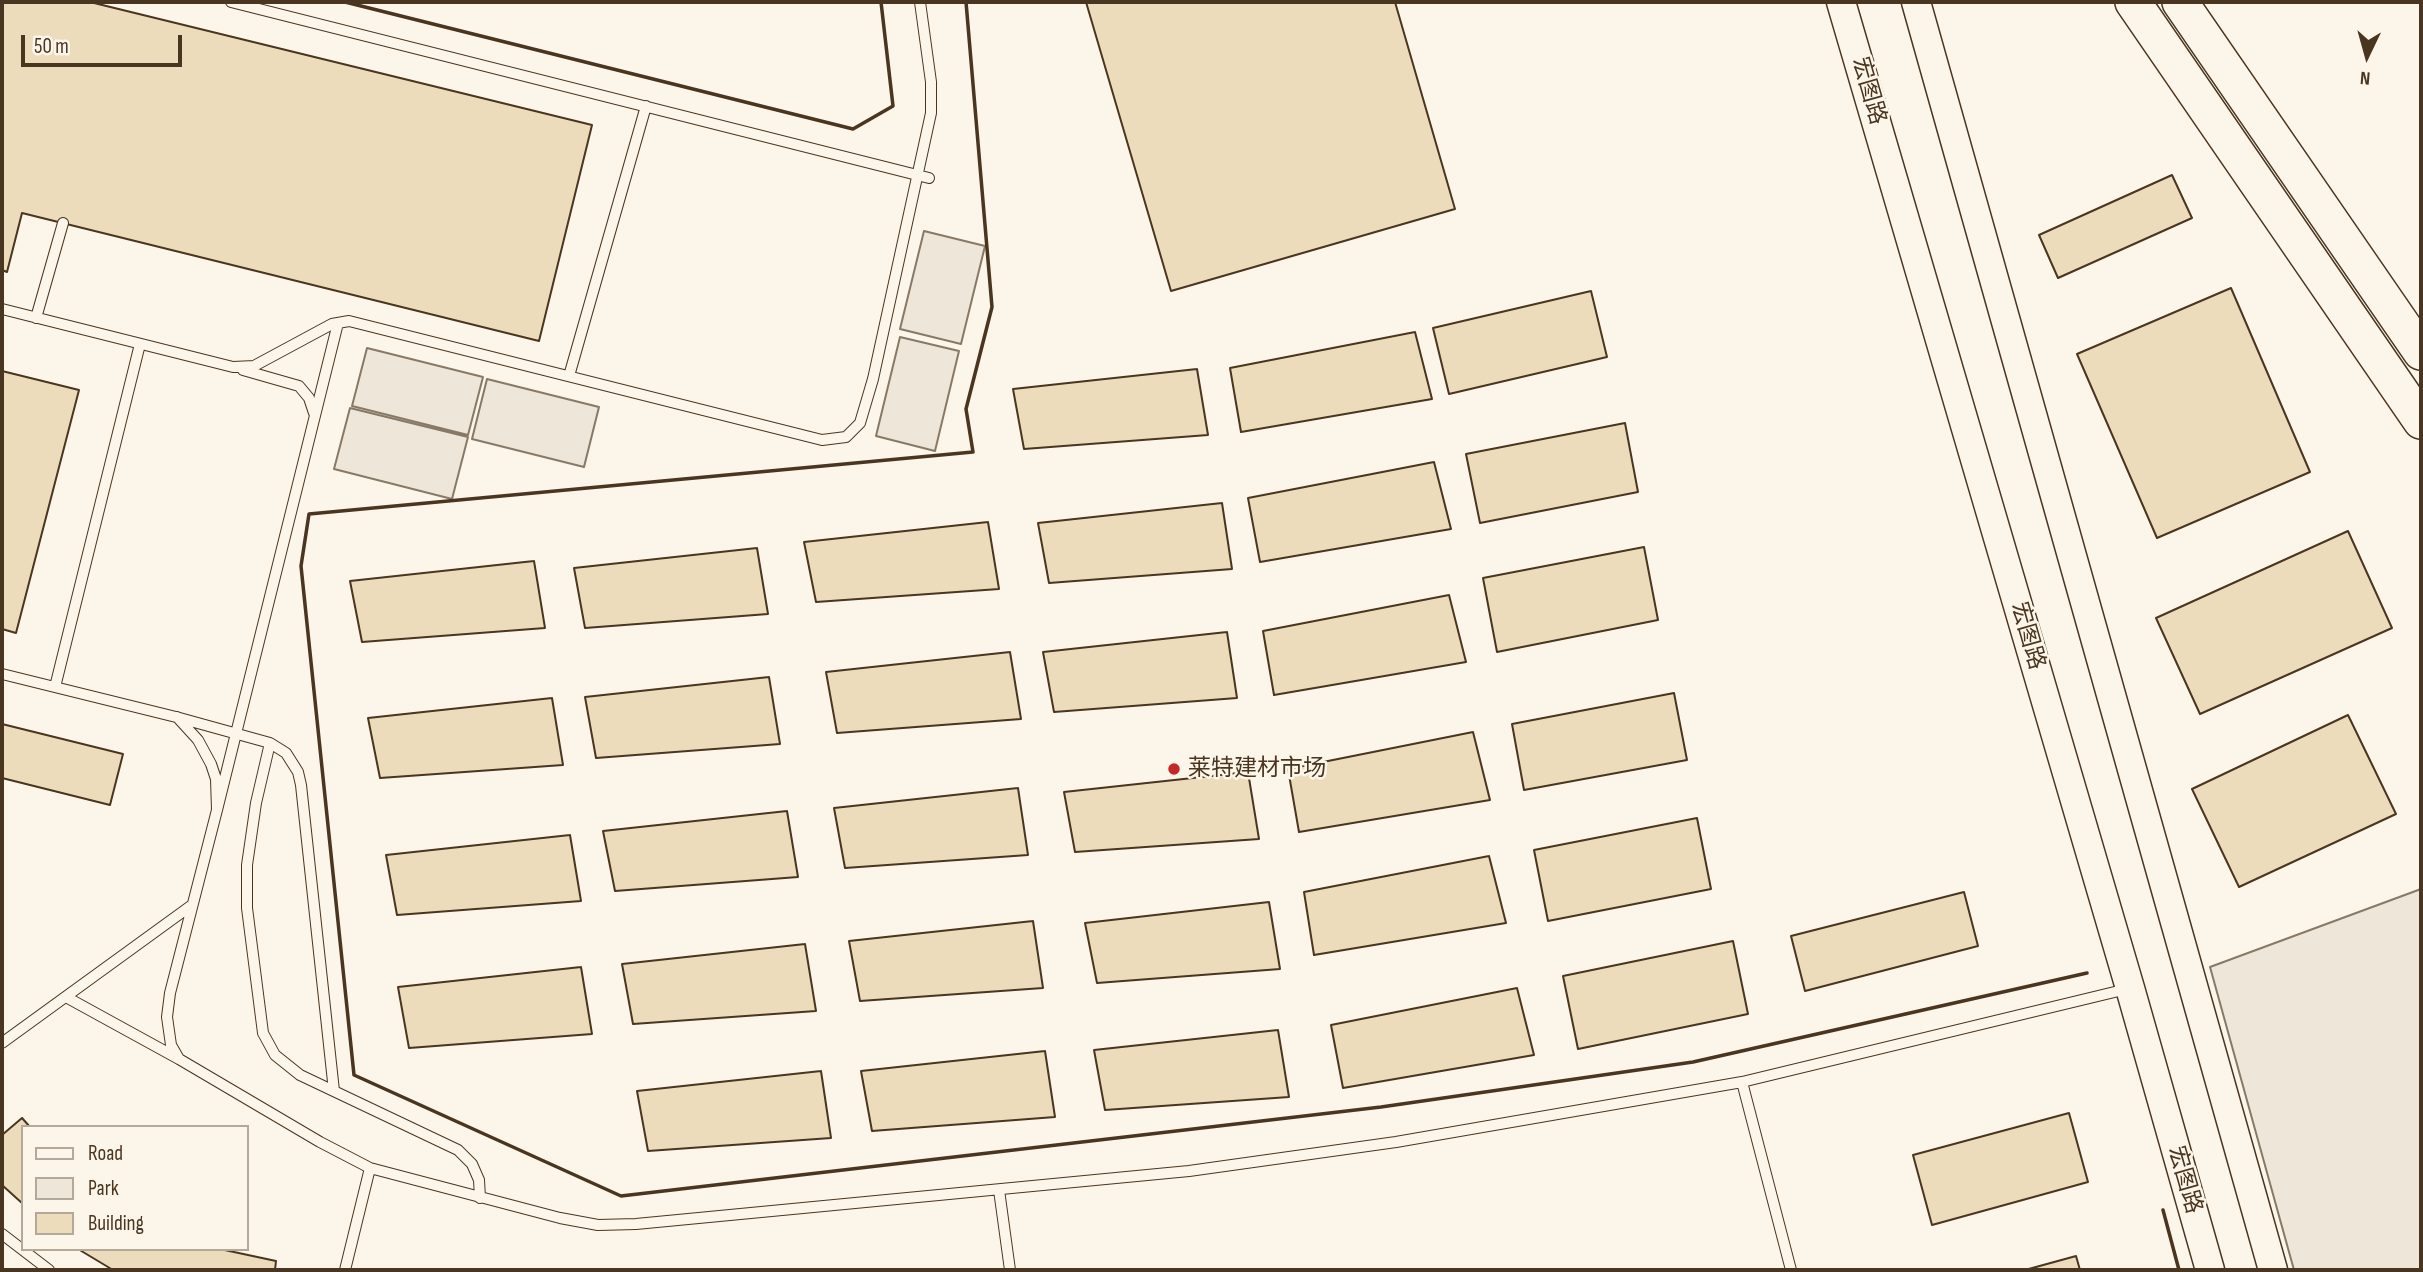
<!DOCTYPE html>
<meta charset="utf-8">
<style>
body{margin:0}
#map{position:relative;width:2423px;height:1272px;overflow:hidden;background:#fbf6e9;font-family:"Sofia Sans Condensed",sans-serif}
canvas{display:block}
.frame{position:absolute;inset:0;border:4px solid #4a3520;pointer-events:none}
.legend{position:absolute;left:21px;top:1125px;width:228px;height:126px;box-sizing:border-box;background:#fbf6e9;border:2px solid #b4a999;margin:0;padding:9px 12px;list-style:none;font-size:21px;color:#4a3520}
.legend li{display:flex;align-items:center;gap:14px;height:35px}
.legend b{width:35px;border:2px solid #b4a999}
.north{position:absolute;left:2332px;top:21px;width:70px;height:70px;-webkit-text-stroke:5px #fbf6e9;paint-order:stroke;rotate:185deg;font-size:19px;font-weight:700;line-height:28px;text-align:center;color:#4a3520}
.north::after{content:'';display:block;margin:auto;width:24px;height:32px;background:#4a3520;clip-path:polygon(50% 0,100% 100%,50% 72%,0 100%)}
.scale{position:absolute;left:21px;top:35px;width:161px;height:32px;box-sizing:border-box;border:4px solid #4a3520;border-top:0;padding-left:9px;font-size:21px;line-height:24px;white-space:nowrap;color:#4a3520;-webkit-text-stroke:5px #fbf6e9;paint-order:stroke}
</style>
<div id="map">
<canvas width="2423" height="1272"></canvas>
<div class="frame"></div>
<ul class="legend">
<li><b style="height:9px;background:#fbf6e9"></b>Road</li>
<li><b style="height:19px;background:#ede6d9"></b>Park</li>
<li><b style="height:19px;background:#ecdcbc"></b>Building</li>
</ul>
<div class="north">N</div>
<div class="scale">50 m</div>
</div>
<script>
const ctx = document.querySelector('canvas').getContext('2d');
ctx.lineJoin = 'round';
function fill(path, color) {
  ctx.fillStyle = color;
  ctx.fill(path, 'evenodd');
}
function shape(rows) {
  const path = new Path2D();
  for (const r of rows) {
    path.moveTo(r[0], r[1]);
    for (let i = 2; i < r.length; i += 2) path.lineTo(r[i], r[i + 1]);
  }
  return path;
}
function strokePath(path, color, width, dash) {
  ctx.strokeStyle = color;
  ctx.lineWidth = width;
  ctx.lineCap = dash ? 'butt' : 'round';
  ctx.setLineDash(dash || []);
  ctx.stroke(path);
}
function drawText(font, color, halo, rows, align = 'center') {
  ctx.font = font + ' "Sofia Sans Condensed","Noto Sans SC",sans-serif';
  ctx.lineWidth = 5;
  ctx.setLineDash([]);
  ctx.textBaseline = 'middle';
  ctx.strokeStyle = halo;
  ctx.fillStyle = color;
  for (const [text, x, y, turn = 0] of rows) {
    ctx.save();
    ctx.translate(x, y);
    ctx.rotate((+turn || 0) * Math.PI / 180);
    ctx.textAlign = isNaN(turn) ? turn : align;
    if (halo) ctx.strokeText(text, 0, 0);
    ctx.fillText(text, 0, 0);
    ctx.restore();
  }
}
const green = shape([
 [924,231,985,246,961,344,900,329,924,231],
 [900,337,959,351,935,451,876,436,900,337],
 [367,348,483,377,468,435,352,406,367,348],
 [487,379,599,407,584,467,472,439,487,379],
 [350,408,468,437,452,499,334,469,350,408],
 [2421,889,2421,1270,2294,1270,2210,967,2421,889]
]);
const building = shape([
 [2,2,90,2,592,125,539,341,22,213,7,272,2,270,2,2],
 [1086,2,1395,2,1455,209,1171,291,1086,2],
 [2172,175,2192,218,2058,278,2039,235,2172,175],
 [2231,288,2310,472,2157,538,2077,354,2231,288],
 [1591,291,1607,357,1449,394,1433,328,1591,291],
 [1415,332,1432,399,1241,432,1230,368,1415,332],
 [1197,369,1208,435,1024,449,1013,389,1197,369],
 [2,371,79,390,16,633,2,629,2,371],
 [1625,423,1638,492,1480,523,1466,454,1625,423],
 [1434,462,1451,529,1260,562,1248,498,1434,462],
 [1222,503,1232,569,1049,583,1038,523,1222,503],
 [988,522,999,589,816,602,804,542,988,522],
 [2348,531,2392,628,2200,714,2156,618,2348,531],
 [1644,547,1658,620,1497,652,1483,578,1644,547],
 [757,548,768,614,585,628,574,568,757,548],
 [534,561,545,628,362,642,350,581,534,561],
 [1449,595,1466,662,1274,695,1263,631,1449,595],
 [1227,632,1237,698,1054,712,1043,652,1227,632],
 [1010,652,1021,719,837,733,826,672,1010,652],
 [769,677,780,744,596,758,585,697,769,677],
 [1674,693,1687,760,1524,790,1512,724,1674,693],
 [552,698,563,765,380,778,368,718,552,698],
 [2348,715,2396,814,2239,887,2192,789,2348,715],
 [2,724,123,754,110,805,2,778,2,724],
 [1473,732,1490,800,1299,832,1288,769,1473,732],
 [1248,772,1259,839,1075,852,1064,792,1248,772],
 [1018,788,1028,855,845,868,834,808,1018,788],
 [787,811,798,877,615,891,603,831,787,811],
 [1697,818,1711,889,1548,921,1534,850,1697,818],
 [570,835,581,901,397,915,386,855,570,835],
 [1489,856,1506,923,1314,955,1304,892,1489,856],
 [1964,892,1978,946,1805,991,1791,936,1964,892],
 [1269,902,1280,969,1097,983,1085,923,1269,902],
 [1033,921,1043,988,860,1001,849,941,1033,921],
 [1733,941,1748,1014,1578,1049,1563,976,1733,941],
 [805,944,816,1011,633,1024,622,964,805,944],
 [581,967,592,1034,409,1048,398,987,581,967],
 [1517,988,1534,1055,1343,1088,1331,1025,1517,988],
 [1278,1030,1289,1097,1105,1110,1094,1050,1278,1030],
 [1045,1051,1055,1117,872,1131,861,1071,1045,1051],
 [821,1071,831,1138,648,1151,637,1091,821,1071],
 [2069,1113,2088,1182,1932,1225,1913,1155,2069,1113],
 [22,1118,30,1127,23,1127,23,1204,2,1185,2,1135,22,1118],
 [78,1249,220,1249,276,1261,275,1270,113,1270,78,1249],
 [2076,1256,2080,1270,2025,1270,2076,1256]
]);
const lane = shape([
 [231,2,929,178],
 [2,309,233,367,254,366,332,324,349,321,822,440,846,437,860,423,873,379,931,113,931,82,920,2],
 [36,318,63,223],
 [243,370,299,386,309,398,314,413],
 [569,376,646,106],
 [2,674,176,717,270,743,256,803,247,865,247,908,263,1033,275,1055,300,1075,458,1150,472,1164,479,1180,480,1198],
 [55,687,140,344],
 [270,743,286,753,298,772,301,785,334,1091],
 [217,810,338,323],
 [66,997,179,1059,171,1045,167,1017,170,993,217,810,216,779,211,764,198,740,177,717],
 [2,1043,192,905],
 [179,1059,320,1142,370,1168,560,1218,598,1225,636,1224,1189,1171,1396,1142,1742,1082,2127,989],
 [1742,1082,1791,1270],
 [999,1190,1010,1270],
 [2,1234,49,1270],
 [345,1270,370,1168]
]);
const secondary = shape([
 [1841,2,2130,988,2210,1270],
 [1916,2,2273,1270]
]);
const highway = shape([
 [2133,2,2421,421],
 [2180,2,2421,352]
]);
const wall = shape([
 [345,2,853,129,893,106,881,2],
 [966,2,992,307,966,409,973,452,309,514,301,566,354,1075,621,1196,1381,1107,1693,1062,2087,973],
 [2163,1210,2179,1270]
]);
const markers = [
 [1174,769,7,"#c62828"]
];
const streetNames = [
 ["宏图路",1868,91,74],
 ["宏图路",2027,636,74],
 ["宏图路",2184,1180,74]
];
const poiNames = [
 ["莱特建材市场",1188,769]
];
fill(green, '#ede6d9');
strokePath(green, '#887966', 2);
fill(building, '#ecdcbc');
strokePath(building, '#4a3520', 2);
strokePath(lane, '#4a3520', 12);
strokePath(secondary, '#4a3520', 31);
strokePath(highway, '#4a3520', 38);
strokePath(lane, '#fbf6e9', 10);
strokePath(secondary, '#fbf6e9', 28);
strokePath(highway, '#fbf6e9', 35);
strokePath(wall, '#4a3520', 3.5);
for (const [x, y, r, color] of markers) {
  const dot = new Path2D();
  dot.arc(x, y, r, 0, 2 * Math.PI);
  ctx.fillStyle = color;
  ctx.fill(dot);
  strokePath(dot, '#fbf6e9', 2.5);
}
drawText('23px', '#4a3520', '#fbf6e9', streetNames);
drawText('23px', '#4a3520', '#fbf6e9', poiNames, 'left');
</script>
